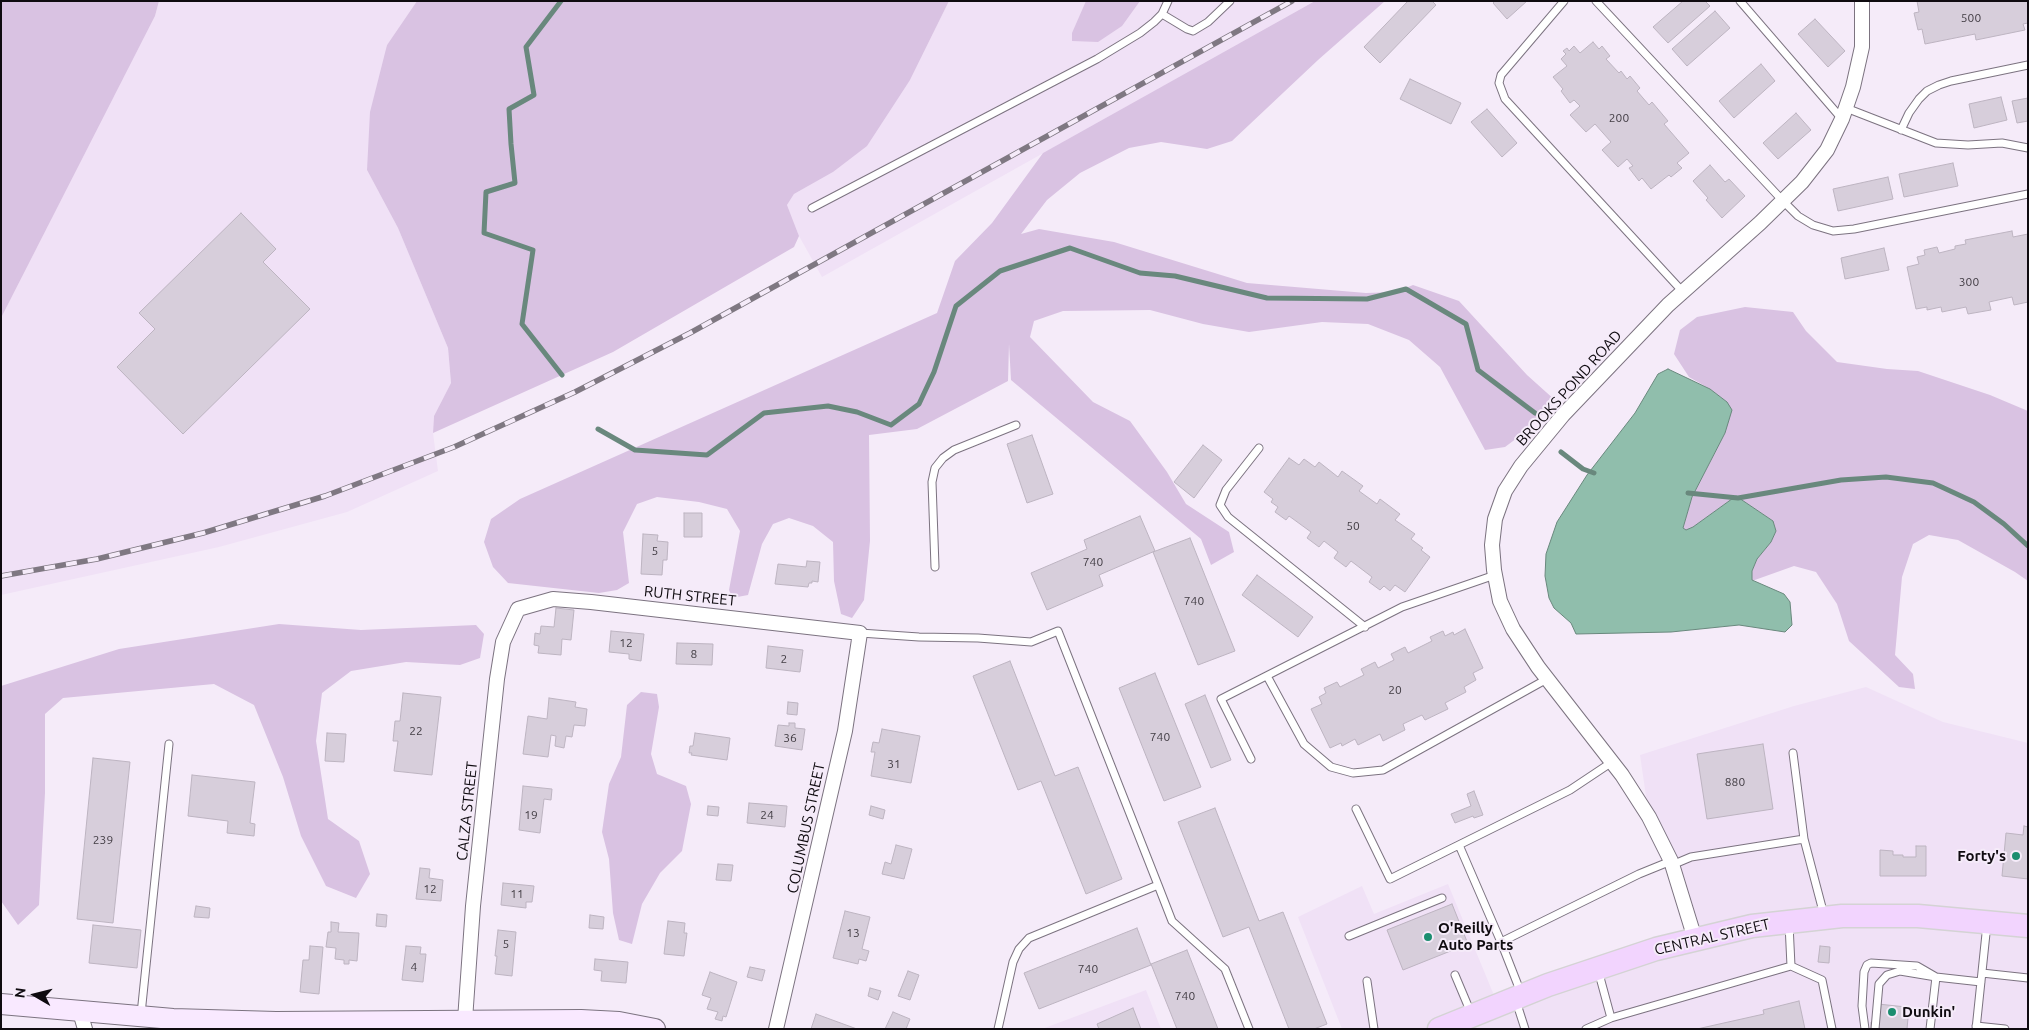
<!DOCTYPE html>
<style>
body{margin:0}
#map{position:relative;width:2029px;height:1030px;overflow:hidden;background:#f5ebf9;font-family:Ubuntu,sans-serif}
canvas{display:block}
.frame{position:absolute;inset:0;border:2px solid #0f0b10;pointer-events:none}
.north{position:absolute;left:10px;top:970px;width:50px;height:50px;-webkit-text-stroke:4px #f5ebf9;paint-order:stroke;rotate:278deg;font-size:14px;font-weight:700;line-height:20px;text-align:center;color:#0f0b10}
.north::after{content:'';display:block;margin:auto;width:18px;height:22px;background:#0f0b10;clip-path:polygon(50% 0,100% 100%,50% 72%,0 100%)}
</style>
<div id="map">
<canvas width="2029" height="1030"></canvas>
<div class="frame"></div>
<div class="north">N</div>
</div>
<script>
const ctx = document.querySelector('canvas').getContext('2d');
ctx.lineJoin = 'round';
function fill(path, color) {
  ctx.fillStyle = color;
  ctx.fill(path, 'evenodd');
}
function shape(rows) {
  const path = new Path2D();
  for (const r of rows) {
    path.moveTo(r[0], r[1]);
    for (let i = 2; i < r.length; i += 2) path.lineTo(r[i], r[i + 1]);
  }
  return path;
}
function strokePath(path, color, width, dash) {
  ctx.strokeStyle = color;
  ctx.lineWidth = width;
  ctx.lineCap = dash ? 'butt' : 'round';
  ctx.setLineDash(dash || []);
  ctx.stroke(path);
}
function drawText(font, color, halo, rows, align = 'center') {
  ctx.font = font + ' Ubuntu,sans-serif';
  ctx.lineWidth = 4;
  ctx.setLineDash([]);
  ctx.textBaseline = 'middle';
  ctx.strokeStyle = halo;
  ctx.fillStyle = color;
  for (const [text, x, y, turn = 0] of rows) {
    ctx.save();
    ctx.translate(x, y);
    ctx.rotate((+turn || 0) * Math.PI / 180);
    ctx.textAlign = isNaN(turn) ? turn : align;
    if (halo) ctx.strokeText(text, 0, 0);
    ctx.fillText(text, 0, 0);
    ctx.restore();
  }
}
const built = shape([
 [159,1,417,1,387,45,367,170,398,228,448,348,451,383,434,416,433,433,438,471,347,512,219,547,1,595,1,318,155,16],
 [949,1,1315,1,822,277,799,236,787,205,794,194,833,172,910,80],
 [1866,687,1943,722,2028,743,2028,1029,1342,1029,1298,917,1362,886,1374,914,1448,884,1498,1005,1695,938,1649,817,1640,755,1794,706],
 [1146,990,1161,1029,1042,1029]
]);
const green = shape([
 [1,1,159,1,155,16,1,318],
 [417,1,949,1,910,80,867,146,833,172,794,194,787,205,799,236,794,247,613,352,433,433,434,416,451,383,448,348,398,228,367,170,370,112,387,45],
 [1086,1,1140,1,1122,26,1098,42,1072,41,1072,33],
 [1315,1,1385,1,1318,60,1232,141,1207,149,1161,142,1129,148,1080,173,1047,200,1021,234,1039,229,1114,242,1247,283,1366,293,1396,292,1413,285,1459,301,1527,375,1556,401,1521,435,1505,447,1485,450,1440,367,1409,340,1368,324,1322,322,1249,332,1203,324,1150,310,1063,311,1034,321,1030,337,1093,402,1130,421,1167,472,1186,504,1229,532,1234,552,1211,565,1201,539,1011,380,1009,344,1008,381,917,429,869,435,870,541,864,600,852,618,841,614,834,581,833,542,813,526,789,518,773,524,762,544,748,595,732,598,729,590,740,531,727,509,699,502,657,497,637,504,623,532,629,583,617,590,599,593,508,583,493,567,484,542,491,519,520,499,937,313,955,261,992,223,1043,153],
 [1745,307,1793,312,1806,331,1837,362,1887,369,1918,371,1990,395,2028,411,2028,581,2015,572,1958,540,1929,535,1913,544,1902,577,1895,655,1913,674,1915,689,1899,687,1849,641,1837,604,1816,572,1794,566,1752,581,1752,571,1757,559,1771,542,1776,531,1773,521,1736,496,1693,527,1686,531,1683,528,1692,497,1725,433,1727,402,1710,389,1689,377,1674,354,1680,330,1697,317],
 [279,624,361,630,476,625,484,634,480,658,460,665,406,662,351,671,322,693,316,741,328,819,359,841,370,874,356,898,326,886,301,836,283,777,254,705,214,684,63,698,45,714,45,793,39,905,18,925,1,901,1,686,119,649],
 [641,692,657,694,659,707,651,754,657,774,686,786,691,804,682,851,660,873,642,904,632,944,619,940,613,913,609,859,602,832,609,784,621,757,627,705]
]);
const water = shape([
 [1668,369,1710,389,1727,402,1732,410,1725,433,1692,497,1683,528,1686,530,1693,527,1736,496,1773,521,1776,531,1771,542,1757,559,1752,571,1752,580,1784,594,1790,602,1792,625,1785,632,1739,625,1671,632,1576,634,1571,623,1554,608,1549,598,1545,576,1546,554,1557,522,1587,475,1635,413,1658,374,1668,369]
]);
const stream = shape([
 [561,1,526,47,534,95,509,109,511,144,515,183,486,192,484,233,533,250,522,324,562,375],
 [598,429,635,450,707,455,764,413,828,406,857,412,891,425,919,404,934,372,956,306,1000,271,1070,248,1140,273,1175,276,1267,298,1367,299,1406,289,1466,324,1478,370,1535,413],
 [1561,452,1583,469,1594,473],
 [1688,493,1738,498,1841,480,1886,477,1933,483,1974,502,2004,524,2028,546]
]);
const building = shape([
 [1408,1,1432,1,1436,5,1380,63,1364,47,1408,1],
 [1495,1,1527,1,1507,19,1493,3,1495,1],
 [1683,1,1705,1,1710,6,1668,43,1653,27,1683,1],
 [1917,1,2028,1,2028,23,2023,24,2025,30,1976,40,1975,34,1925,44,1922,29,1918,30,1914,13,1919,12,1917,1],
 [1715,11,1730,28,1687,66,1672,49,1715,11],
 [1815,19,1845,51,1828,67,1798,34,1815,19],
 [1593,42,1599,49,1602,46,1610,56,1606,59,1619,73,1621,71,1627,79,1630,76,1640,88,1637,91,1649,105,1652,102,1668,121,1664,124,1689,153,1677,163,1682,168,1671,177,1669,175,1651,189,1642,178,1639,181,1629,168,1633,166,1627,159,1618,167,1602,150,1611,142,1595,124,1586,132,1570,115,1580,106,1574,100,1570,103,1561,91,1563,89,1553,77,1567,66,1561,59,1566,54,1563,51,1567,48,1569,51,1574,46,1580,53,1593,42],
 [1761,64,1775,81,1734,118,1719,101,1761,64],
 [1410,79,1461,103,1451,124,1400,99,1410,79],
 [2001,97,2007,120,1974,128,1969,104,2001,97],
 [2028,98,2028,121,2017,123,2012,101,2028,98],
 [1487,109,1517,143,1502,157,1471,122,1487,109],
 [1796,113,1811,130,1778,159,1763,143,1796,113],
 [1953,163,1958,186,1904,197,1899,174,1953,163],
 [1710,165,1725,182,1729,179,1745,196,1722,218,1706,200,1708,198,1693,181,1710,165],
 [1888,177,1893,199,1838,211,1833,189,1888,177],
 [241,213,276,249,263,262,310,309,183,434,117,367,155,329,139,313,241,213],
 [2012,231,2013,237,2028,234,2028,302,2014,305,2012,297,1989,302,1991,310,1968,314,1966,307,1942,312,1941,307,1927,310,1927,307,1916,309,1907,267,1919,264,1917,257,1925,255,1924,250,1937,247,1939,253,1955,249,1955,246,1966,244,1965,240,2012,231],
 [1884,248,1889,270,1845,279,1841,258,1884,248],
 [1032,435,1053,494,1027,503,1007,444,1032,435],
 [1203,445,1222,460,1194,498,1174,482,1203,445],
 [1289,458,1299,465,1304,459,1315,467,1319,462,1338,477,1342,471,1363,486,1359,491,1377,504,1380,499,1400,514,1395,520,1415,534,1411,539,1423,548,1421,550,1430,557,1405,592,1395,585,1390,591,1384,586,1380,590,1369,582,1372,577,1351,561,1346,567,1334,558,1338,552,1324,541,1319,547,1307,538,1311,532,1289,516,1286,520,1275,512,1278,507,1271,502,1273,499,1264,492,1289,458],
 [684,513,702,513,702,537,684,537,684,513],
 [1140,516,1155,551,1099,575,1103,586,1047,610,1031,573,1087,549,1084,540,1140,516],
 [643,534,658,535,657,541,668,542,667,560,663,560,662,575,641,574,643,534],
 [1190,538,1235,651,1198,665,1153,552,1190,538],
 [807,561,820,562,818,582,812,581,812,583,809,583,808,587,775,584,778,564,806,567,807,561],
 [1257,575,1313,617,1298,637,1242,595,1257,575],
 [556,608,574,610,571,640,562,639,561,655,538,653,539,646,534,645,535,633,540,634,541,626,554,627,556,608],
 [1465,629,1483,668,1473,673,1476,680,1464,687,1466,692,1445,703,1448,709,1425,720,1422,715,1403,724,1405,730,1383,741,1380,734,1358,745,1355,739,1342,746,1341,743,1330,748,1311,709,1322,704,1319,697,1326,693,1324,688,1337,682,1340,687,1364,675,1361,669,1375,662,1378,668,1394,660,1391,654,1405,647,1408,653,1432,641,1430,637,1443,631,1445,636,1453,632,1454,635,1465,629],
 [611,631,644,634,641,661,629,659,629,654,609,652,611,631],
 [677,643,713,644,712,665,676,664,677,643],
 [768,646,803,650,800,672,766,668,768,646],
 [1010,661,1055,776,1078,767,1122,879,1086,894,1041,781,1018,790,973,676,1010,661],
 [1155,673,1201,787,1164,801,1119,688,1155,673],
 [403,693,441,697,432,775,394,771,398,741,393,741,395,721,400,721,403,693],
 [1205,695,1231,760,1211,768,1185,704,1205,695],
 [549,698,576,702,575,707,587,709,585,726,574,725,572,737,566,736,564,748,555,746,556,736,551,735,548,757,523,754,528,716,547,719,549,698],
 [788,702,798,703,797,715,787,714,788,702],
 [789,723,795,723,795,728,805,729,802,750,775,746,778,725,789,726,789,723],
 [882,729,920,736,911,783,871,776,875,752,871,752,873,742,879,743,882,729],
 [327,733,346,734,344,762,325,761,327,733],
 [695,733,730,738,727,760,691,755,692,753,689,753,690,746,693,746,695,733],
 [1763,744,1773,809,1707,819,1697,754,1763,744],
 [93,758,130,762,113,923,77,919,93,758],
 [192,775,255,782,250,823,255,824,254,836,227,833,228,821,188,816,192,775],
 [523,786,552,789,551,800,544,799,540,833,519,830,523,786],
 [1474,791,1483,815,1474,818,1473,816,1455,823,1451,814,1471,806,1467,794,1474,791],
 [749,803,787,806,785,827,747,823,749,803],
 [708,806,719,807,718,816,707,815,708,806],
 [871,806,885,810,883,819,869,815,871,806],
 [1215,808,1259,921,1283,912,1327,1024,1314,1029,1289,1029,1249,927,1223,937,1178,822,1215,808],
 [2024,826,2028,827,2028,879,2002,876,2006,833,2023,835,2024,826],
 [896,845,912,849,904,879,882,874,885,862,891,864,896,845],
 [1916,846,1926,846,1926,876,1880,876,1880,850,1893,851,1893,855,1903,855,1903,857,1916,857,1916,846],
 [718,864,733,865,731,881,716,880,718,864],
 [420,868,430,869,429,878,443,880,441,901,416,899,420,868],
 [503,883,534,886,532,902,526,902,526,908,501,905,503,883],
 [1452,904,1468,944,1403,970,1387,930,1452,904],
 [196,906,210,908,209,918,194,917,196,906],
 [845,911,870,917,862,949,869,951,866,961,859,959,858,964,833,958,845,911],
 [377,914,387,915,386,927,376,926,377,914],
 [590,915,604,917,603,929,589,928,590,915],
 [668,921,685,923,684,933,687,933,684,956,664,954,668,921],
 [331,922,339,923,338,932,359,933,357,961,349,960,349,964,344,964,344,960,335,959,336,948,326,947,328,932,331,932,331,922],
 [93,925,141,930,137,968,89,963,93,925],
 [1137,928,1151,965,1039,1009,1024,973,1137,928],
 [498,930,516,932,512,976,495,974,497,956,495,956,498,930],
 [310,946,323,947,319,994,300,992,303,960,309,960,310,946],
 [406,946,421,947,420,954,426,954,423,982,402,980,406,946],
 [1820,946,1830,947,1829,963,1818,962,1820,946],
 [1187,950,1218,1029,1177,1029,1151,964,1187,950],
 [595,959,628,962,626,983,601,981,602,971,594,970,595,959],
 [750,967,765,970,762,981,747,977,750,967],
 [908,971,919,975,910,1000,898,996,908,971],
 [710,972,737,982,726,1017,723,1016,722,1021,715,1019,718,1012,707,1009,711,998,702,995,710,972],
 [870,988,881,991,878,1000,868,996,870,988],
 [1799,1001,1805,1029,1697,1029,1764,1014,1763,1010,1799,1001],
 [1878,1004,1906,1007,1906,1018,1908,1018,1907,1029,1871,1029,1871,1022,1877,1023,1878,1004],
 [1133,1008,1141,1029,1099,1029,1097,1024,1133,1008],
 [893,1012,910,1019,906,1029,885,1029,893,1012],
 [816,1014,857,1029,811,1029,816,1014]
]);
const lane = shape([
 [1564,1,1501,75,1499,83,1505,99,1683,292],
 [1596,1,1783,201,1798,216,1813,225,1833,231,1854,229,2028,194],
 [1740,1,1842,119],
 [1162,14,1187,29,1193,31,1208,22,1230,1],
 [1846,108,1936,143,1968,145,2002,143,2028,148],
 [1901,130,1909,113,1919,99,1927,91,1939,85,1951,81,2028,65],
 [812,208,1097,59,1140,33,1154,22,1162,14,1168,1],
 [1259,448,1226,490,1220,505,1228,517,1365,627],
 [935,567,932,482,935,468,943,458,954,450,1016,425],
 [860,633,919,637,978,638,1031,642,1058,631,1158,885],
 [1267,676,1304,744,1331,767,1353,773,1383,770,1547,679],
 [1793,753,1804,839],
 [1251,759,1221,699,1402,607,1495,575],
 [1356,809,1390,879,1570,790,1612,762],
 [1459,845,1501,942],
 [1672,865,1691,857,1804,839,1824,915],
 [1789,924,1791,966],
 [1349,936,1442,898],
 [1598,970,1611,1018],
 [1982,973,2028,978],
 [1455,975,1471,1013],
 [1367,981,1374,1029],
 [1521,993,1501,942,1639,874,1671,861],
 [1516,1001,1525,1029],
 [141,1014,169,744],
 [1976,1026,2005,1029],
 [998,1029,1013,962,1019,949,1029,938,1158,885,1172,921,1225,969,1249,1029],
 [1586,1029,1611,1018,1791,966,1822,980,1832,1029],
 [1865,1029,1862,1006,1864,972,1867,965,1871,963,1917,966,1936,977,1981,982],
 [1875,1029,1879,984,1887,975,1900,971,1936,977,1930,1029],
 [1976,1029,1987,924]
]);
const street = shape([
 [1695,939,1671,861,1649,817,1622,775,1538,667,1513,629,1500,601,1494,570,1492,545,1495,519,1505,491,1521,466,1563,415,1668,305,1760,223,1802,182,1827,150,1842,119,1853,87,1862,47,1862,1],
 [80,1012,85,1029],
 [465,1020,473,906,497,679,503,642,518,609,553,599,591,602,860,633,845,731,776,1029]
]);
const secondary = shape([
 [1,1004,173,1019,276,1022,581,1020,619,1022,655,1029]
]);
const primary = shape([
 [1439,1029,1548,985,1656,949,1752,926,1842,916,1918,916,2028,926]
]);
const rail = shape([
 [1,576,97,559,203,533,325,496,454,447,575,392,690,333,1292,1]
]);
const markers = [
 [2016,856,5,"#1b8e6f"],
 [1428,937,5,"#1b8e6f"],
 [1892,1012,5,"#1b8e6f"]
];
const numberNames = [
 ["500",1971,18],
 ["200",1619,118],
 ["300",1969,282],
 ["50",1353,526],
 ["5",655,551],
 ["740",1093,562],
 ["740",1194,601],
 ["12",626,643],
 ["8",694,654],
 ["2",784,659],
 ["20",1395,690],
 ["22",416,731],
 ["740",1160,737],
 ["36",790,738],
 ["31",894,764],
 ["880",1735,782],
 ["19",531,815],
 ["24",767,815],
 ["239",103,840],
 ["12",430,889],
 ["11",517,894],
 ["13",853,933],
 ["5",506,944],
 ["4",414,967],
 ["740",1088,969],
 ["740",1185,996]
];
const streetNames = [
 ["BROOKS POND ROAD",1569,388,-48],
 ["RUTH STREET",690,596,6],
 ["CALZA STREET",467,811,-84],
 ["COLUMBUS STREET",806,828,-78],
 ["CENTRAL STREET",1712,937,-13]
];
const poiNames = [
 ["Forty's",2006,856,"right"],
 ["O'Reilly",1438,928],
 ["Auto Parts",1438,945],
 ["Dunkin'",1902,1012]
];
fill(built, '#f0e1f6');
fill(green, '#d9c2e2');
fill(water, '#90beac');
strokePath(water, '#69887d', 1);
strokePath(stream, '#69887d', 5);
fill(building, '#d7cedb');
strokePath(building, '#bdb4c1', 1);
strokePath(lane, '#7c7380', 9);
strokePath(street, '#7c7380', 16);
strokePath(secondary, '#7c7380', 22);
strokePath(primary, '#d4d3d4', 25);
strokePath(lane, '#fff', 7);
strokePath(street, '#fff', 14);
strokePath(secondary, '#f9e9ff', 20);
strokePath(primary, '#f2d4fe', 22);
strokePath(rail, '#7f7882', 5.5);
strokePath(rail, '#f5ebf9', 4, [11]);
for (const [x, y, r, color] of markers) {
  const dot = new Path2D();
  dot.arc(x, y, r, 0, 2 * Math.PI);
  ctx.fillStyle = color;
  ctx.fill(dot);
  strokePath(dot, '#f5ebf9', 2);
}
drawText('12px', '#413c43', null, numberNames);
drawText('15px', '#0f0b10', '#f5ebf9', streetNames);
drawText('bold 15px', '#0f0b10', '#f5ebf9', poiNames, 'left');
</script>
